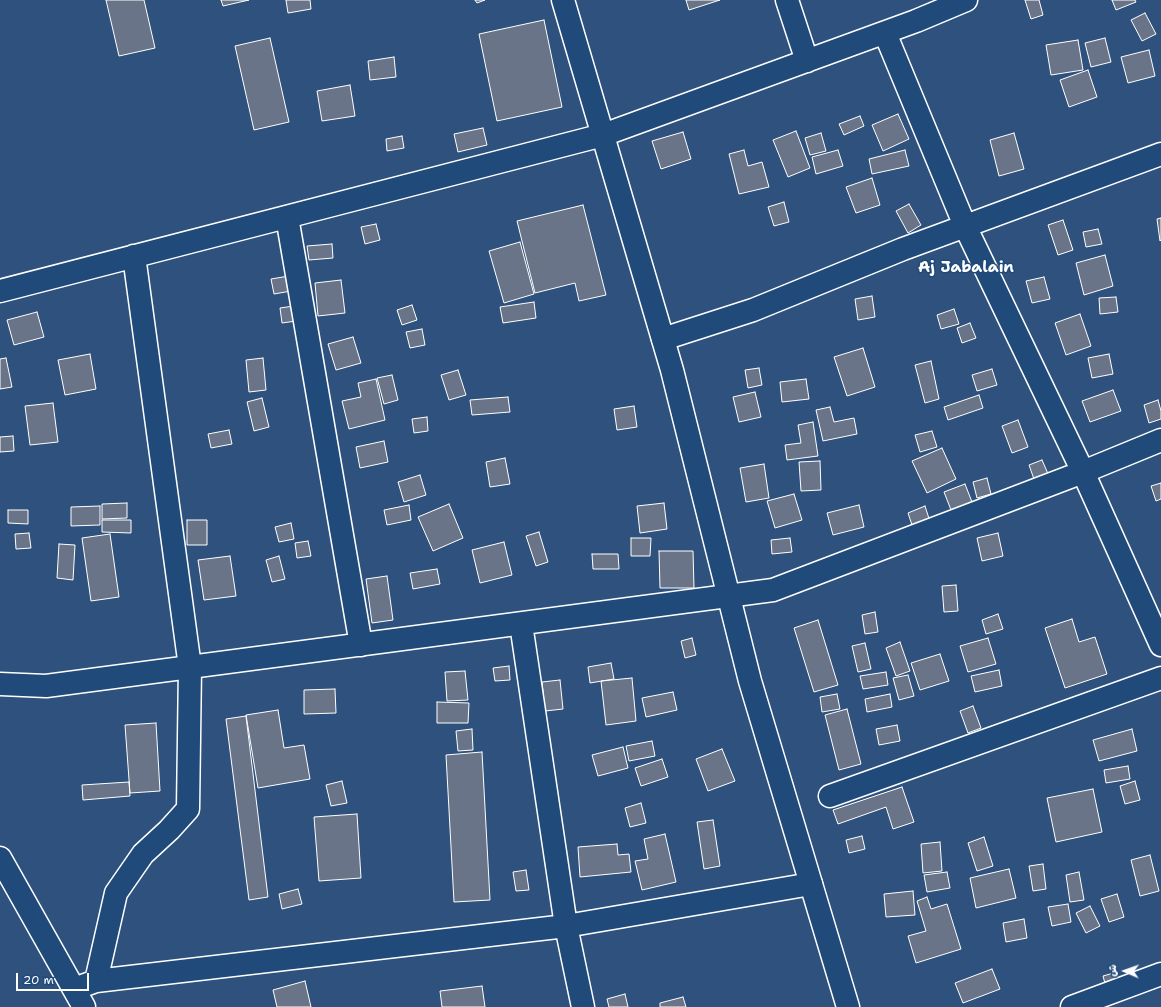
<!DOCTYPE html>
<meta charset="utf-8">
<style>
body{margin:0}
#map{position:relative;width:1161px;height:1007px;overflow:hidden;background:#2e527d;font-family:"Shantell Sans","Playpen Sans Arabic",sans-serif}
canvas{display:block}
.north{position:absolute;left:1105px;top:951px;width:40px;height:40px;-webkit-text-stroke:3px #1f4a7a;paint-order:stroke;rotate:272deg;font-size:11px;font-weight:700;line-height:16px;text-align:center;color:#fff}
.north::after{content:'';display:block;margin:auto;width:14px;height:18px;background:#fff;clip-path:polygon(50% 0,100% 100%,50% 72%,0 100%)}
.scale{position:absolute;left:16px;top:973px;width:73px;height:18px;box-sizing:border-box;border:2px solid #fff;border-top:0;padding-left:5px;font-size:12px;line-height:14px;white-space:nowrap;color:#fff;-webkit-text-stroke:3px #1f4a7a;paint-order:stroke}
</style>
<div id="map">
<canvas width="1161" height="1007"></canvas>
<div class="north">ش</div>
<div class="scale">20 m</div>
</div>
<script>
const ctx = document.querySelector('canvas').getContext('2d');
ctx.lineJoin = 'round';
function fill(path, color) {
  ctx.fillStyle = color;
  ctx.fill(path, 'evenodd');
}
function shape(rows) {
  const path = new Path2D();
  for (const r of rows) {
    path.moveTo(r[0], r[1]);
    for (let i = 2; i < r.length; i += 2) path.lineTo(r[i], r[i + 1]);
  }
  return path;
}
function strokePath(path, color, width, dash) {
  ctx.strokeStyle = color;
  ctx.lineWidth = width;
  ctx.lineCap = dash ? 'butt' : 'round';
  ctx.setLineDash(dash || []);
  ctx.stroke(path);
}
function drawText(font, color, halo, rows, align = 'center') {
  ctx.font = font + ' "Shantell Sans",sans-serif';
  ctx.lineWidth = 3;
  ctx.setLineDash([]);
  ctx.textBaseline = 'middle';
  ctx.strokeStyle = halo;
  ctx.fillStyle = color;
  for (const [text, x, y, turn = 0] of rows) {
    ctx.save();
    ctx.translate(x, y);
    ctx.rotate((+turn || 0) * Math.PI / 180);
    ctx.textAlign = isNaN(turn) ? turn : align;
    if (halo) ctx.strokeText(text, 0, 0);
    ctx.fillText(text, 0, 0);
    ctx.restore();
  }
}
const building = shape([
 [106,0,144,0,155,48,119,56,106,0],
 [221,0,249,0,223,6,221,0],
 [286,0,310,0,311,9,288,13,286,0],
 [475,0,485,0,477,3,475,0],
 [686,0,720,0,689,10,686,0],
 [1025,0,1039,0,1043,15,1031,19,1025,0],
 [1112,0,1135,0,1136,2,1116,10,1112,0],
 [1145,13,1156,34,1142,41,1131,20,1145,13],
 [544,20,562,107,497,121,479,34,544,20],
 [270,38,289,122,254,130,235,46,270,38],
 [1105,38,1111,62,1091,67,1085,43,1105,38],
 [1078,40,1083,70,1051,75,1046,45,1078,40],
 [1149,50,1155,76,1128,83,1121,57,1149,50],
 [394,57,396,77,370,80,368,61,394,57],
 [1088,70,1097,97,1069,107,1060,80,1088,70],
 [350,85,355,116,322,121,317,91,350,85],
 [898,114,909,139,883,151,872,125,898,114],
 [860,116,864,126,844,135,839,124,860,116],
 [483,128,487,145,458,152,454,134,483,128],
 [796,131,810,168,788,177,773,140,796,131],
 [683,132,691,159,661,169,652,141,683,132],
 [821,133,826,151,810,155,805,138,821,133],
 [1014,133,1024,169,999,176,990,140,1014,133],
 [402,136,404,148,387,151,386,139,402,136],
 [744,150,748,166,762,162,769,187,739,194,729,154,744,150],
 [838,150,843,166,816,174,812,157,838,150],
 [905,150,909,166,872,174,869,159,905,150],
 [872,178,880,205,856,213,846,187,872,178],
 [784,202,789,222,774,226,768,207,784,202],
 [909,204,921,225,908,233,896,211,909,204],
 [583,205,606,295,579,301,575,283,535,293,517,221,583,205],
 [1161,218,1161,240,1160,241,1157,219,1161,218],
 [1063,220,1073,250,1058,255,1048,225,1063,220],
 [376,224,380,240,365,244,361,227,376,224],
 [1098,229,1102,244,1086,247,1083,232,1098,229],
 [520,242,534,294,504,303,489,251,520,242],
 [332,244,333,258,309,260,307,246,332,244],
 [1105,255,1113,286,1084,295,1076,263,1105,255],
 [289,276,291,291,274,294,271,279,289,276],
 [1044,277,1050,299,1032,303,1026,281,1044,277],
 [341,280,345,313,318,316,315,283,341,280],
 [872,296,875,317,858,320,855,299,872,296],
 [1116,297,1118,312,1100,314,1099,298,1116,297],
 [534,302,536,318,503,323,500,307,534,302],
 [412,305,417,320,402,325,397,310,412,305],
 [294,306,296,321,282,323,280,308,294,306],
 [954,309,959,324,941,329,937,315,954,309],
 [37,312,44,337,14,345,7,320,37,312],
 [1080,314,1091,346,1066,355,1055,323,1080,314],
 [970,323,976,338,962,343,957,328,970,323],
 [422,329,425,345,410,348,406,332,422,329],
 [353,337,361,363,336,370,328,344,353,337],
 [863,348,875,387,847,396,834,357,863,348],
 [90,354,96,389,65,395,58,360,90,354],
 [1109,354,1113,374,1092,378,1088,358,1109,354],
 [6,358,12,387,0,389,0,359,6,358],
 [263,358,266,390,249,392,246,360,263,358],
 [931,361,939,399,925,403,915,365,931,361],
 [759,368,762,385,748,388,745,370,759,368],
 [992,369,997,385,977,391,972,375,992,369],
 [458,370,466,395,449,400,441,375,458,370],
 [392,375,398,400,384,404,377,378,392,375],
 [376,379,385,420,349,429,342,401,361,397,358,383,376,379],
 [806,379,809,399,782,402,780,382,806,379],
 [1113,390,1121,411,1090,422,1082,401,1113,390],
 [755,392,761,417,739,422,733,397,755,392],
 [979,395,983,408,948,420,944,407,979,395],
 [508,397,510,412,472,415,470,400,508,397],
 [262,398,269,427,254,431,247,402,262,398],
 [1158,400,1161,411,1161,419,1149,423,1144,405,1158,400],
 [53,403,58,442,30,445,25,406,53,403],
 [634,406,637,427,617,430,614,409,634,406],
 [830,407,834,422,854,418,857,434,823,441,816,410,830,407],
 [427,417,428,431,414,433,412,419,427,417],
 [1018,420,1028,447,1012,453,1002,426,1018,420],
 [813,422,818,456,787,460,785,445,801,443,798,425,813,422],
 [229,430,232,444,211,448,208,434,229,430],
 [932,431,937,447,920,452,915,435,932,431],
 [13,436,14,451,0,452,0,437,13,436],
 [384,441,388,462,360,468,356,447,384,441],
 [942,448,956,479,927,493,912,461,942,448],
 [505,458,510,484,490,487,486,462,505,458],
 [1042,460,1049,476,1035,482,1029,465,1042,460],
 [820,461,821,490,801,491,799,462,820,461],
 [764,464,769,498,746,502,740,468,764,464],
 [420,475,426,495,404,502,398,482,420,475],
 [987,478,991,494,977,498,973,482,987,478],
 [1161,483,1161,499,1156,501,1151,486,1161,483],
 [965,484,972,502,951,510,944,492,965,484],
 [794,494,802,520,775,528,767,501,794,494],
 [127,503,127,518,102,519,102,504,127,503],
 [664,503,667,529,640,533,637,506,664,503],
 [449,504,463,538,433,551,418,517,449,504],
 [409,505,411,520,387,525,384,510,409,505],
 [859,505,864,527,833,535,827,513,859,505],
 [100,506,100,525,71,526,71,507,100,506],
 [925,506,932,528,915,534,908,513,925,506],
 [8,510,28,510,28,524,8,523,8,510],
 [102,520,131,520,131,533,102,532,102,520],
 [187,520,207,520,207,545,187,545,187,520],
 [291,523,294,539,279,542,275,527,291,523],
 [539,532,548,562,536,566,526,536,539,532],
 [29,533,31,548,16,549,15,534,29,533],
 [998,533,1003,556,982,561,977,538,998,533],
 [110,534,119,597,91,601,82,538,110,534],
 [631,538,651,538,650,556,631,556,631,538],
 [790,538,792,552,772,554,771,540,790,538],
 [308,541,311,556,297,558,295,543,308,541],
 [504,542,512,575,480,583,472,550,504,542],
 [59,544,75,545,73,580,57,578,59,544],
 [659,551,693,551,694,588,660,588,659,551],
 [592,554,618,554,619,569,593,569,592,554],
 [230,556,236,596,204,600,198,560,230,556],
 [279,556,285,579,272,582,266,560,279,556],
 [437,569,440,584,413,589,410,573,437,569],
 [387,576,393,620,372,623,366,579,387,576],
 [956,585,958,611,944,612,942,586,956,585],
 [875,612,878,632,865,634,862,615,875,612],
 [998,614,1003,629,986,634,982,620,998,614],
 [1072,619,1079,642,1095,637,1107,674,1065,688,1045,628,1072,619],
 [818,620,838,685,814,692,794,628,818,620],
 [692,638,696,655,685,658,681,641,692,638],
 [988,638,996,664,968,672,960,646,988,638],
 [900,642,910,671,896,676,886,648,900,642],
 [865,643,871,669,858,672,852,646,865,643],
 [940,654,949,681,920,690,911,663,940,654],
 [611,663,614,679,590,683,588,667,611,663],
 [509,666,510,680,495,681,493,668,509,666],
 [999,670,1002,686,975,692,971,676,999,670],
 [465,671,468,700,447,701,445,672,465,671],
 [886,672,888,685,863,689,860,676,886,672],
 [908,675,914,696,899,700,893,678,908,675],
 [632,678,636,721,606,725,601,681,632,678],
 [560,680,563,709,545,711,542,682,560,680],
 [335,689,336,713,304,714,304,690,335,689],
 [673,692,677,710,646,717,642,698,673,692],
 [837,694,840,709,822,712,820,697,837,694],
 [890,694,892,707,867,712,865,699,890,694],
 [437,702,469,703,468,723,437,723,437,702],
 [973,706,981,728,968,733,960,711,973,706],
 [847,709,861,764,839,770,825,715,847,709],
 [278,710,284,748,304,745,310,779,258,788,246,715,278,710],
 [246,716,268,897,249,900,226,719,246,716],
 [156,723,160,791,130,793,125,725,156,723],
 [897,725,900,741,879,745,876,729,897,725],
 [472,729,473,750,458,751,456,731,472,729],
 [1132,729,1137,751,1099,761,1093,740,1132,729],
 [652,741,655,756,629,761,626,746,652,741],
 [623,747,628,768,598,776,592,755,623,747],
 [722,749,735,781,708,791,696,759,722,749],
 [482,752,490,900,454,902,446,755,482,752],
 [662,759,668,777,641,786,635,768,662,759],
 [1128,766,1130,779,1106,783,1104,770,1128,766],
 [342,781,347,803,331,806,326,785,342,781],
 [1135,781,1140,800,1125,804,1120,786,1135,781],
 [129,782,130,796,83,800,82,785,129,782],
 [902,787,914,822,893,829,886,807,838,824,833,810,902,787],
 [1093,789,1102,832,1056,842,1047,798,1093,789],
 [641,803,646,823,630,827,625,808,641,803],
 [357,814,361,878,319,881,314,817,357,814],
 [713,820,720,866,704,869,697,822,713,820],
 [665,834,676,882,642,890,635,861,648,859,644,839,665,834],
 [862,836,865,849,849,853,846,840,862,836],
 [984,837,993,866,977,871,968,843,984,837],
 [940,842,942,871,923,873,921,844,940,842],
 [617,844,618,855,629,854,631,872,580,877,578,847,617,844],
 [1150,855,1159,891,1140,896,1131,860,1150,855],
 [1043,864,1046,889,1033,891,1029,866,1043,864],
 [1009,869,1016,898,976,908,970,878,1009,869],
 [526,870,529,890,516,891,513,872,526,870],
 [947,872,950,888,927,892,924,875,947,872],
 [1079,872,1084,900,1070,902,1066,875,1079,872],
 [298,889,302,904,282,909,279,894,298,889],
 [913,891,915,915,886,917,884,894,913,891],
 [1117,894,1124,917,1109,922,1101,899,1117,894],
 [927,897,931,909,947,904,961,949,916,963,908,936,926,931,917,901,927,897],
 [1068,904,1071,922,1052,926,1048,907,1068,904],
 [1090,906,1100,926,1086,933,1076,913,1090,906],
 [1024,919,1027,938,1006,942,1003,923,1024,919],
 [992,969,1000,989,963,1003,955,983,992,969],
 [1117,972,1121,987,1107,991,1103,976,1117,972],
 [305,981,311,1007,277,1007,273,990,305,981],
 [482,986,485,1007,442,1007,440,991,482,986],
 [625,994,628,1007,609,1007,607,999,625,994],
 [683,997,686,1007,660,1007,660,1003,683,997]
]);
const street = shape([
 [787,0,807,61],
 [885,33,965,226,1083,472,1161,645],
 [287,217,361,645],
 [0,291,603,135,916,21,966,0],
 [663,339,753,310,903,249,1161,154],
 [521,624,566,926,583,1007],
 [0,684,46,686,773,590,1083,472,1161,440],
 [830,796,1161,678],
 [0,858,84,1007],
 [96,981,116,893,143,854,169,830,188,809,190,667,134,256],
 [74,989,96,981,566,926,811,884],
 [1072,1007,1161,974]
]);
const secondary = shape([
 [563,0,672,370,750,681,848,1007]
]);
const districtNames = [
 ["Aj Jabalain",966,268]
];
fill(building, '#697488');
strokePath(building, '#fff', 1);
strokePath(street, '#fff', 25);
strokePath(secondary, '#fff', 25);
strokePath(street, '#1f4a7a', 22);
strokePath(secondary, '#1f4a7a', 22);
drawText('bold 16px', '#fff', '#1f4a7a', districtNames);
</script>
